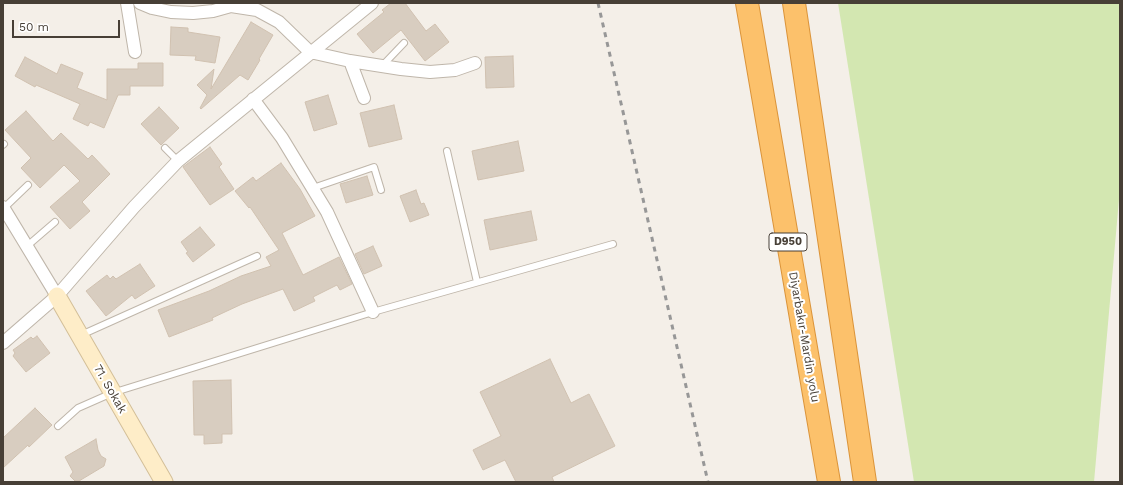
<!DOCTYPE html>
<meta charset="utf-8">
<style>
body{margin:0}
#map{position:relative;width:1123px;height:485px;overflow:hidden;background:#f4efe8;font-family:"Work Sans",sans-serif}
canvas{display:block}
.frame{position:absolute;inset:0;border:4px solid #473f36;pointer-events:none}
.scale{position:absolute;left:12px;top:20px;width:108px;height:18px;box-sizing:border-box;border:2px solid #473f36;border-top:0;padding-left:5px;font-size:12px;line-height:14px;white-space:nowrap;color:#473f36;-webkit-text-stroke:3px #fff;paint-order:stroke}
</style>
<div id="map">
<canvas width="1123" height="485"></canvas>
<div class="frame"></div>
<div class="scale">50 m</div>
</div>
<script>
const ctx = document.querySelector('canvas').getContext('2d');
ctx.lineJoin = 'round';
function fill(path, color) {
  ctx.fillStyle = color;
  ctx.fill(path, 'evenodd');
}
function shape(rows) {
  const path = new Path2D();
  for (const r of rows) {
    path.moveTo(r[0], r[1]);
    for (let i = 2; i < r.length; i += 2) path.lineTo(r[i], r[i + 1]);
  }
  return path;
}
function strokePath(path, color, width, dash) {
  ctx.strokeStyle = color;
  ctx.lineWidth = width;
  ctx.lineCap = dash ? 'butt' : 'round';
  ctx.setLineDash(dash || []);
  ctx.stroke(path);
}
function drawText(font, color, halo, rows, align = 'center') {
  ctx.font = font + ' "Work Sans",sans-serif';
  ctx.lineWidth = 4;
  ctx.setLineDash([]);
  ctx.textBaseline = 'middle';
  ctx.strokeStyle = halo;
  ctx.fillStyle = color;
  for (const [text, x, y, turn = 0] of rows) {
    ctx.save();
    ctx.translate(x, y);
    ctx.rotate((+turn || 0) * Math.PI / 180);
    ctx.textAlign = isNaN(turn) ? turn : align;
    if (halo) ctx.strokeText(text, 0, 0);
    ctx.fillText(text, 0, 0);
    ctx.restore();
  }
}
const green = shape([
 [838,3,1120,3,1120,188,1094,482,914,482]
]);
const building = shape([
 [391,3,405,3,426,31,435,24,449,42,425,61,401,30,373,53,357,34,384,12,382,10,391,3],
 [251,22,273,35,259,59,260,60,248,80,240,75,201,109,200,108,207,95,197,85,214,69,211,89,251,22],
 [171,27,188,28,188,32,220,37,215,63,195,60,196,56,170,55,171,27],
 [513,56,514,87,486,88,485,57,513,56],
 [25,57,57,74,61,64,83,73,77,88,107,100,107,69,138,69,138,63,163,63,163,86,130,86,130,95,118,95,104,128,90,122,88,126,73,119,80,104,36,85,35,87,15,76,25,57],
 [328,95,337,124,314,131,305,102,328,95],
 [394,105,402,139,369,147,360,113,394,105],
 [159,107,179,128,161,145,141,124,159,107],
 [26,111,53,141,61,133,88,159,92,155,110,174,82,202,90,211,70,229,50,207,80,181,64,165,40,188,21,168,31,158,5,130,26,111],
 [518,141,524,171,478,180,472,151,518,141],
 [210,147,222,164,219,167,234,189,210,205,183,167,210,147],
 [281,163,300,189,315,216,282,233,303,275,339,257,352,284,340,290,337,285,313,297,315,301,294,311,283,289,242,304,212,318,213,320,169,337,158,310,209,291,241,276,271,266,266,257,279,250,250,207,249,208,235,191,253,177,256,181,281,163],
 [367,176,373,195,346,203,340,184,367,176],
 [416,190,421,204,424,203,429,215,410,222,400,196,416,190],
 [531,211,537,240,490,250,484,220,531,211],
 [200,227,215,245,193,262,186,253,188,252,181,242,200,227],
 [373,246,382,266,364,274,355,254,373,246],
 [140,264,155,286,135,299,132,295,106,316,86,291,107,275,110,279,113,276,116,279,140,264],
 [37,336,50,353,26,372,13,356,15,353,13,350,31,337,33,339,37,336],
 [550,359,571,403,589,394,615,446,552,477,554,482,516,482,505,460,483,470,473,450,501,436,480,392,550,359],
 [231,380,232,434,222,434,222,443,204,444,204,435,194,435,193,381,231,380],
 [35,408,52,425,29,447,28,445,3,468,3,438,35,408],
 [96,439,98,450,101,456,106,459,104,466,79,481,75,481,70,476,73,472,65,457,96,439]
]);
const lane = shape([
 [382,66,404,43],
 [3,145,4,144],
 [165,148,178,161],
 [447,151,477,282],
 [313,188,374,167,381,190],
 [4,208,28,185],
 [26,247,55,222],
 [81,335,257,256],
 [58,426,78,408,112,393,373,312,613,244]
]);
const street = shape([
 [127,3,135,52],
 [140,3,152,8,171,12,193,13,213,11,231,6,257,10,279,22,310,52,350,61,401,69,430,72,455,70,475,63],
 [350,61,364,98],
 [253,99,282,138,327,212,373,312],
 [3,207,57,296],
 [3,343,57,296,134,207,178,161,372,3]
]);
const secondary = shape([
 [57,296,164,482]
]);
const highway = shape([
 [747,3,829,482],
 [794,3,865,482]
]);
const rail = shape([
 [598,3,708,482]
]);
const shields = [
 [788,242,38]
];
const shieldNames = [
 ["D950",788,242]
];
const streetNames = [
 ["Diyarbakır-Mardin yolu",804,337,80],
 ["71. Sokak",110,389,60]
];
fill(green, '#d3e7b1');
fill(building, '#d8cdc0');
strokePath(building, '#d0c1b0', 1);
strokePath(lane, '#bfb6aa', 8);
strokePath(street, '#bfb6aa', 14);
strokePath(secondary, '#d3bf98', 19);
strokePath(highway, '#db943a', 24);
strokePath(lane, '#fff', 6);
strokePath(street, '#fff', 12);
strokePath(secondary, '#feedc8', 17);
strokePath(highway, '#fcc16b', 22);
strokePath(rail, '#979797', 3, [5, 5]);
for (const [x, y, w] of shields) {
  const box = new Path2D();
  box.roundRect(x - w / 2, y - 9, w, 18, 3);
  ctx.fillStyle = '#fff';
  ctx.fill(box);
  strokePath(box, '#473f36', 1);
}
drawText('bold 11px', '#473f36', null, shieldNames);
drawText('12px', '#473f36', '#fff', streetNames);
</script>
